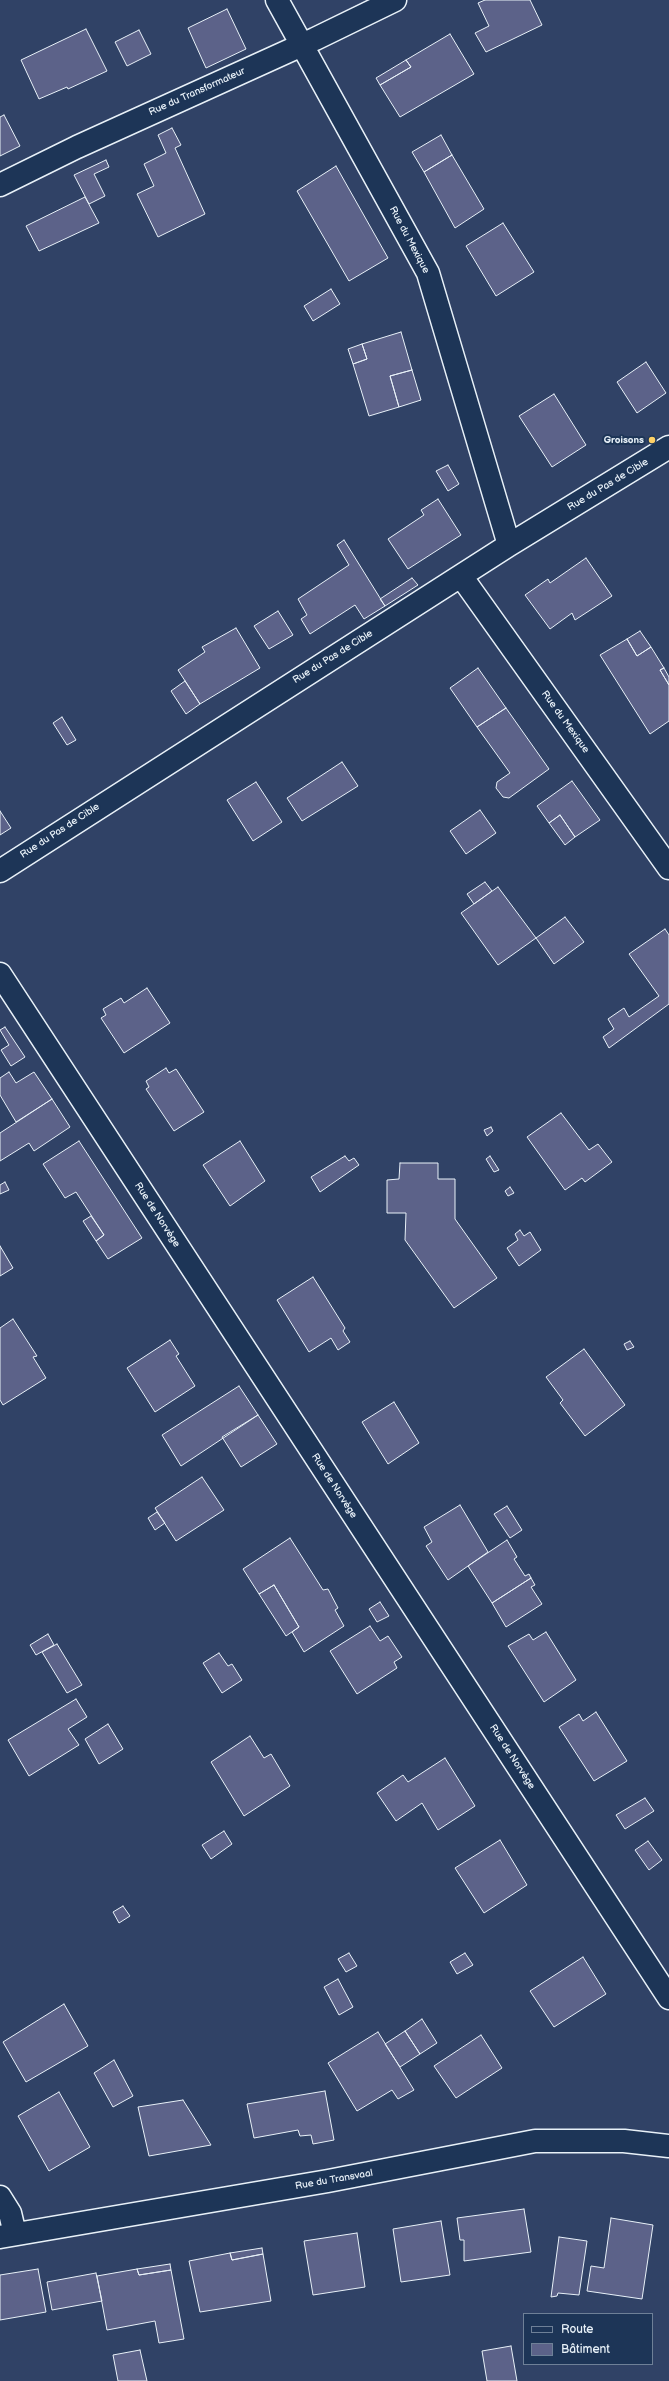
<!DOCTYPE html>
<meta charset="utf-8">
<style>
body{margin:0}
#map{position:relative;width:669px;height:2381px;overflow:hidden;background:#304266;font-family:"Balsamiq Sans",sans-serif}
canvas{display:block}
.legend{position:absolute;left:523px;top:2313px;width:130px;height:52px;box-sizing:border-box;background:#1d3557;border:1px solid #6e8097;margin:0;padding:5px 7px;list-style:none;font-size:12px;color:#e8f1f8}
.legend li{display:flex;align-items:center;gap:8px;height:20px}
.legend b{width:20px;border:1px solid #6e8097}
</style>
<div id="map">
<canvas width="669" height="2381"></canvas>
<ul class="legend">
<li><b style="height:5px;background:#1d3557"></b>Route</li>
<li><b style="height:11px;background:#5c6289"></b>Bâtiment</li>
</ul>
</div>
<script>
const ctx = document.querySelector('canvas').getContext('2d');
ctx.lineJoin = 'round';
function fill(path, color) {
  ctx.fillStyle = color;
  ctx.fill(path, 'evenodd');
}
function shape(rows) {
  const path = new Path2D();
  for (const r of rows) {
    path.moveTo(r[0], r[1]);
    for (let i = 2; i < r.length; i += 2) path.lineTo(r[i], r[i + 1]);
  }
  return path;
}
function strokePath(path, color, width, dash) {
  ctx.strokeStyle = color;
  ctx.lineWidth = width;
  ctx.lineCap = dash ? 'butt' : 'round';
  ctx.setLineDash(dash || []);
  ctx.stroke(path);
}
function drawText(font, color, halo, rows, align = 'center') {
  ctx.font = font + ' "Balsamiq Sans",sans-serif';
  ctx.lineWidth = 4;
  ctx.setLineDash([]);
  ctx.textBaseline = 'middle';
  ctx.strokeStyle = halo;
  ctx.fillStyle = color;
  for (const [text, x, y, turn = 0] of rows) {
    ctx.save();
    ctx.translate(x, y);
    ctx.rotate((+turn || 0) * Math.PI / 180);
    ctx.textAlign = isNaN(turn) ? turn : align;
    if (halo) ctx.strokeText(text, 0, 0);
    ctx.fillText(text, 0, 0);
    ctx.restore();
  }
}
const building = shape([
 [485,0,530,0,542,25,486,52,475,33,489,26,478,3,485,0],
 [227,9,246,49,206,68,188,28,227,9],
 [86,29,107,71,68,89,67,87,39,99,21,60,86,29],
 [139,30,151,54,127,66,115,42,139,30],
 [450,34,474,74,400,117,380,85,411,67,406,60,450,34],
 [406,60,411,67,380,85,376,78,406,60],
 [4,115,20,146,0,156,0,117,4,115],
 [172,128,181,145,175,148,205,214,158,237,137,194,154,186,144,164,166,153,158,135,172,128],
 [441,135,452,155,424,172,412,152,441,135],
 [452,155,484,209,455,228,424,172,452,155],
 [106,160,109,167,94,174,105,196,89,204,74,175,106,160],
 [336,166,388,258,349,281,297,191,336,166],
 [85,197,99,223,39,251,26,226,85,197],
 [503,223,534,272,496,296,466,246,503,223],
 [331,289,340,304,313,321,304,306,331,289],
 [401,332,412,370,390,376,399,407,369,416,353,364,367,359,362,344,401,332],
 [362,344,367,359,353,364,348,349,362,344],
 [646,362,666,393,637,413,617,382,646,362],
 [412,370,421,400,399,407,390,376,412,370],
 [554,394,586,445,552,467,519,416,554,394],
 [448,465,459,484,448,491,436,471,448,465],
 [438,499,461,535,408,569,388,539,424,515,421,510,438,499],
 [344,540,385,606,364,619,355,605,310,634,301,619,307,615,298,599,349,565,337,545,344,540],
 [586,558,612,596,575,620,572,613,550,629,525,595,548,579,550,583,586,558],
 [412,578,418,585,385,606,380,599,412,578],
 [278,611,293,635,269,649,254,626,278,611],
 [236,628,260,668,200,704,178,670,205,652,202,647,236,628],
 [640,631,651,647,637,656,627,639,640,631],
 [627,639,637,656,651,647,664,668,660,670,669,685,669,721,650,734,600,655,627,639],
 [478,668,506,708,477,727,450,688,478,668],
 [664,668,669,677,669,685,660,670,664,668],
 [185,681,200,704,186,714,171,691,185,681],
 [506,708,549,769,509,798,503,797,496,788,497,782,510,773,477,727,506,708],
 [62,717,76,740,67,745,53,723,62,717],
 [342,762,358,786,302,821,287,798,342,762],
 [572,781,600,820,575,837,560,815,549,823,537,806,572,781],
 [256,782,282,822,253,841,227,800,256,782],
 [480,810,496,833,466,854,450,831,480,810],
 [0,811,11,828,0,835,0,811],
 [560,815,575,837,565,845,549,823,560,815],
 [485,882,492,891,474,904,467,894,485,882],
 [498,887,536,938,498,965,461,913,498,887],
 [565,917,584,942,554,964,536,938,565,917],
 [665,929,669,935,669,1004,609,1048,603,1037,614,1029,608,1019,624,1008,629,1017,659,996,629,954,665,929],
 [147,988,170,1023,124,1053,101,1018,106,1015,103,1009,121,998,124,1003,147,988],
 [5,1027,25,1057,11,1066,1,1050,9,1045,0,1030,5,1027],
 [166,1068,169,1073,176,1069,204,1112,174,1131,146,1089,149,1087,146,1081,166,1068],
 [9,1072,16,1083,34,1072,52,1099,16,1122,0,1095,0,1078,9,1072],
 [52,1099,70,1127,34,1151,29,1143,0,1161,0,1133,52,1099],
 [561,1113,589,1150,598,1144,612,1162,585,1182,582,1178,565,1190,527,1137,561,1113],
 [491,1127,493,1131,487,1136,484,1130,491,1127],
 [79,1141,142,1238,108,1259,96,1241,104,1235,76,1192,65,1198,43,1164,79,1141],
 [240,1141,265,1181,230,1206,203,1165,240,1141],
 [345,1156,349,1161,354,1158,359,1165,320,1192,311,1177,345,1156],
 [490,1156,499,1170,494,1172,486,1159,490,1156],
 [400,1163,438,1163,438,1179,455,1179,455,1219,497,1278,454,1308,405,1240,406,1213,387,1213,387,1180,399,1179,400,1163],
 [5,1182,9,1190,0,1194,0,1185,5,1182],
 [510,1187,514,1193,508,1196,505,1191,510,1187],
 [91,1216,104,1235,96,1241,83,1221,91,1216],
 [520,1230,524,1236,530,1232,541,1250,519,1266,507,1248,518,1240,515,1234,520,1230],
 [0,1246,13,1268,0,1276,0,1246],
 [313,1277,345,1328,343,1331,350,1342,338,1350,331,1338,309,1352,277,1300,313,1277],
 [13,1319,37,1356,33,1357,46,1378,3,1405,0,1400,0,1328,13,1319],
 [170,1340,179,1354,176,1356,195,1386,155,1412,127,1368,170,1340],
 [630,1341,634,1347,627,1350,624,1344,630,1341],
 [584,1349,625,1405,585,1436,560,1403,563,1400,546,1377,584,1349],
 [239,1386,258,1415,181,1466,162,1435,239,1386],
 [394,1402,419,1443,388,1464,362,1422,394,1402],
 [258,1415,277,1444,241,1467,222,1437,258,1415],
 [202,1477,224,1510,176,1541,155,1508,202,1477],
 [460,1505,488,1552,448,1580,426,1546,432,1542,424,1527,460,1505],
 [507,1506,522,1530,510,1538,494,1514,507,1506],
 [157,1512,165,1523,155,1530,148,1518,157,1512],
 [290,1538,323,1590,328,1589,338,1608,335,1610,344,1626,304,1652,292,1632,299,1627,274,1585,259,1594,243,1569,290,1538],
 [507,1540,517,1557,514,1559,525,1576,529,1574,531,1578,492,1603,468,1566,507,1540],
 [531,1578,535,1585,531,1587,542,1604,506,1627,492,1603,531,1578],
 [274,1585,299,1627,286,1636,259,1594,274,1585],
 [380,1602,389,1616,377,1622,369,1609,380,1602],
 [370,1626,380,1641,388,1636,402,1657,394,1662,397,1668,357,1694,330,1651,370,1626],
 [546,1632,576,1680,544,1702,508,1646,529,1634,533,1640,546,1632],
 [48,1634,54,1645,36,1655,30,1645,48,1634],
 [57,1644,82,1685,67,1693,42,1652,57,1644],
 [219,1653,228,1666,232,1664,242,1680,222,1693,203,1663,219,1653],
 [76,1699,87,1717,68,1729,79,1745,29,1776,8,1740,76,1699],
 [596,1712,627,1761,594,1781,559,1727,579,1714,583,1721,596,1712],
 [108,1724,123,1749,99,1764,85,1739,108,1724],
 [250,1736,264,1758,271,1754,290,1786,244,1816,211,1762,250,1736],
 [445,1758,475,1806,438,1830,422,1803,396,1821,377,1793,403,1775,408,1782,445,1758],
 [645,1798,654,1811,625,1829,616,1815,645,1798],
 [224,1831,232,1844,211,1859,202,1845,224,1831],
 [500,1840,527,1885,484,1913,455,1868,500,1840],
 [648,1841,662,1860,649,1870,635,1850,648,1841],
 [123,1906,130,1916,119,1923,113,1912,123,1906],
 [349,1953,357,1966,346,1972,338,1959,349,1953],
 [465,1953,473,1965,457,1974,450,1962,465,1953],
 [583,1957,606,1994,554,2027,530,1991,583,1957],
 [338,1979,353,2007,339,2015,324,1987,338,1979],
 [64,2004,88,2046,26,2082,3,2042,64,2004],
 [422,2019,437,2043,420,2054,405,2031,422,2019],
 [405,2031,420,2054,400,2067,385,2044,405,2031],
 [378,2032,414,2090,398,2099,392,2090,357,2111,328,2063,378,2032],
 [481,2035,502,2068,456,2098,434,2066,481,2035],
 [114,2060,133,2096,113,2107,94,2073,114,2060],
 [325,2091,334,2140,313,2144,311,2135,300,2136,298,2130,254,2138,247,2104,325,2091],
 [59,2092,90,2147,49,2171,18,2116,59,2092],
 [183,2100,211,2145,149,2156,138,2107,183,2100],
 [524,2209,531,2252,464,2261,464,2240,460,2240,457,2218,524,2209],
 [611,2218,653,2225,642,2299,587,2291,591,2266,604,2268,611,2218],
 [441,2221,450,2275,401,2282,393,2229,441,2221],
 [357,2233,365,2287,313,2295,304,2241,357,2233],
 [559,2237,587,2241,579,2295,558,2293,557,2296,551,2297,559,2237],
 [262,2248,263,2254,232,2260,230,2253,262,2248],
 [230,2253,232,2260,263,2254,271,2301,200,2312,189,2261,230,2253],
 [170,2264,171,2270,139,2275,137,2269,170,2264],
 [38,2269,46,2312,0,2320,0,2275,38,2269],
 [137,2269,139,2275,171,2270,184,2339,159,2343,155,2321,107,2330,97,2276,137,2269],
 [96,2273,102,2301,52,2310,47,2282,96,2273],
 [511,2346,517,2381,487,2381,482,2351,511,2346],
 [140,2350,147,2381,118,2381,113,2355,140,2350]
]);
const minor = shape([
 [277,0,428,273,509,545],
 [0,185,77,147,315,39,395,0],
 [461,576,669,868],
 [0,871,509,545,669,447],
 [0,974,669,1998],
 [0,2197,10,2213,15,2234],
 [0,2237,328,2181,535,2141,624,2141,669,2146]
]);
const markers = [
 [652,440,4,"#ffd166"]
];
const streetNames = [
 ["Rue du Transformateur",197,92,-24],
 ["Rue du Mexique",409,240,62],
 ["Rue du Pas de Cible",608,485,-31],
 ["Rue du Pas de Cible",333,657,-32],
 ["Rue du Mexique",565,722,54],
 ["Rue du Pas de Cible",60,831,-33],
 ["Rue de Norvège",157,1215,57],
 ["Rue de Norvège",334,1486,57],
 ["Rue de Norvège",512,1757,57],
 ["Rue du Transvaal",334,2180,-10]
];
const poiNames = [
 ["Groisons",644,440]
];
fill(building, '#5c6289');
strokePath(building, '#e8f1f8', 1);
strokePath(minor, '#e8f1f8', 25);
strokePath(minor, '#1d3557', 22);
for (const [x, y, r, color] of markers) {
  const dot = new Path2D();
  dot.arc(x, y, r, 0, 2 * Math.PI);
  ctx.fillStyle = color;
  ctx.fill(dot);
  strokePath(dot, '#1d3557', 1.5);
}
drawText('10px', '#e8f1f8', '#1d3557', streetNames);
drawText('bold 10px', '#e8f1f8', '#1d3557', poiNames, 'right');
</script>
